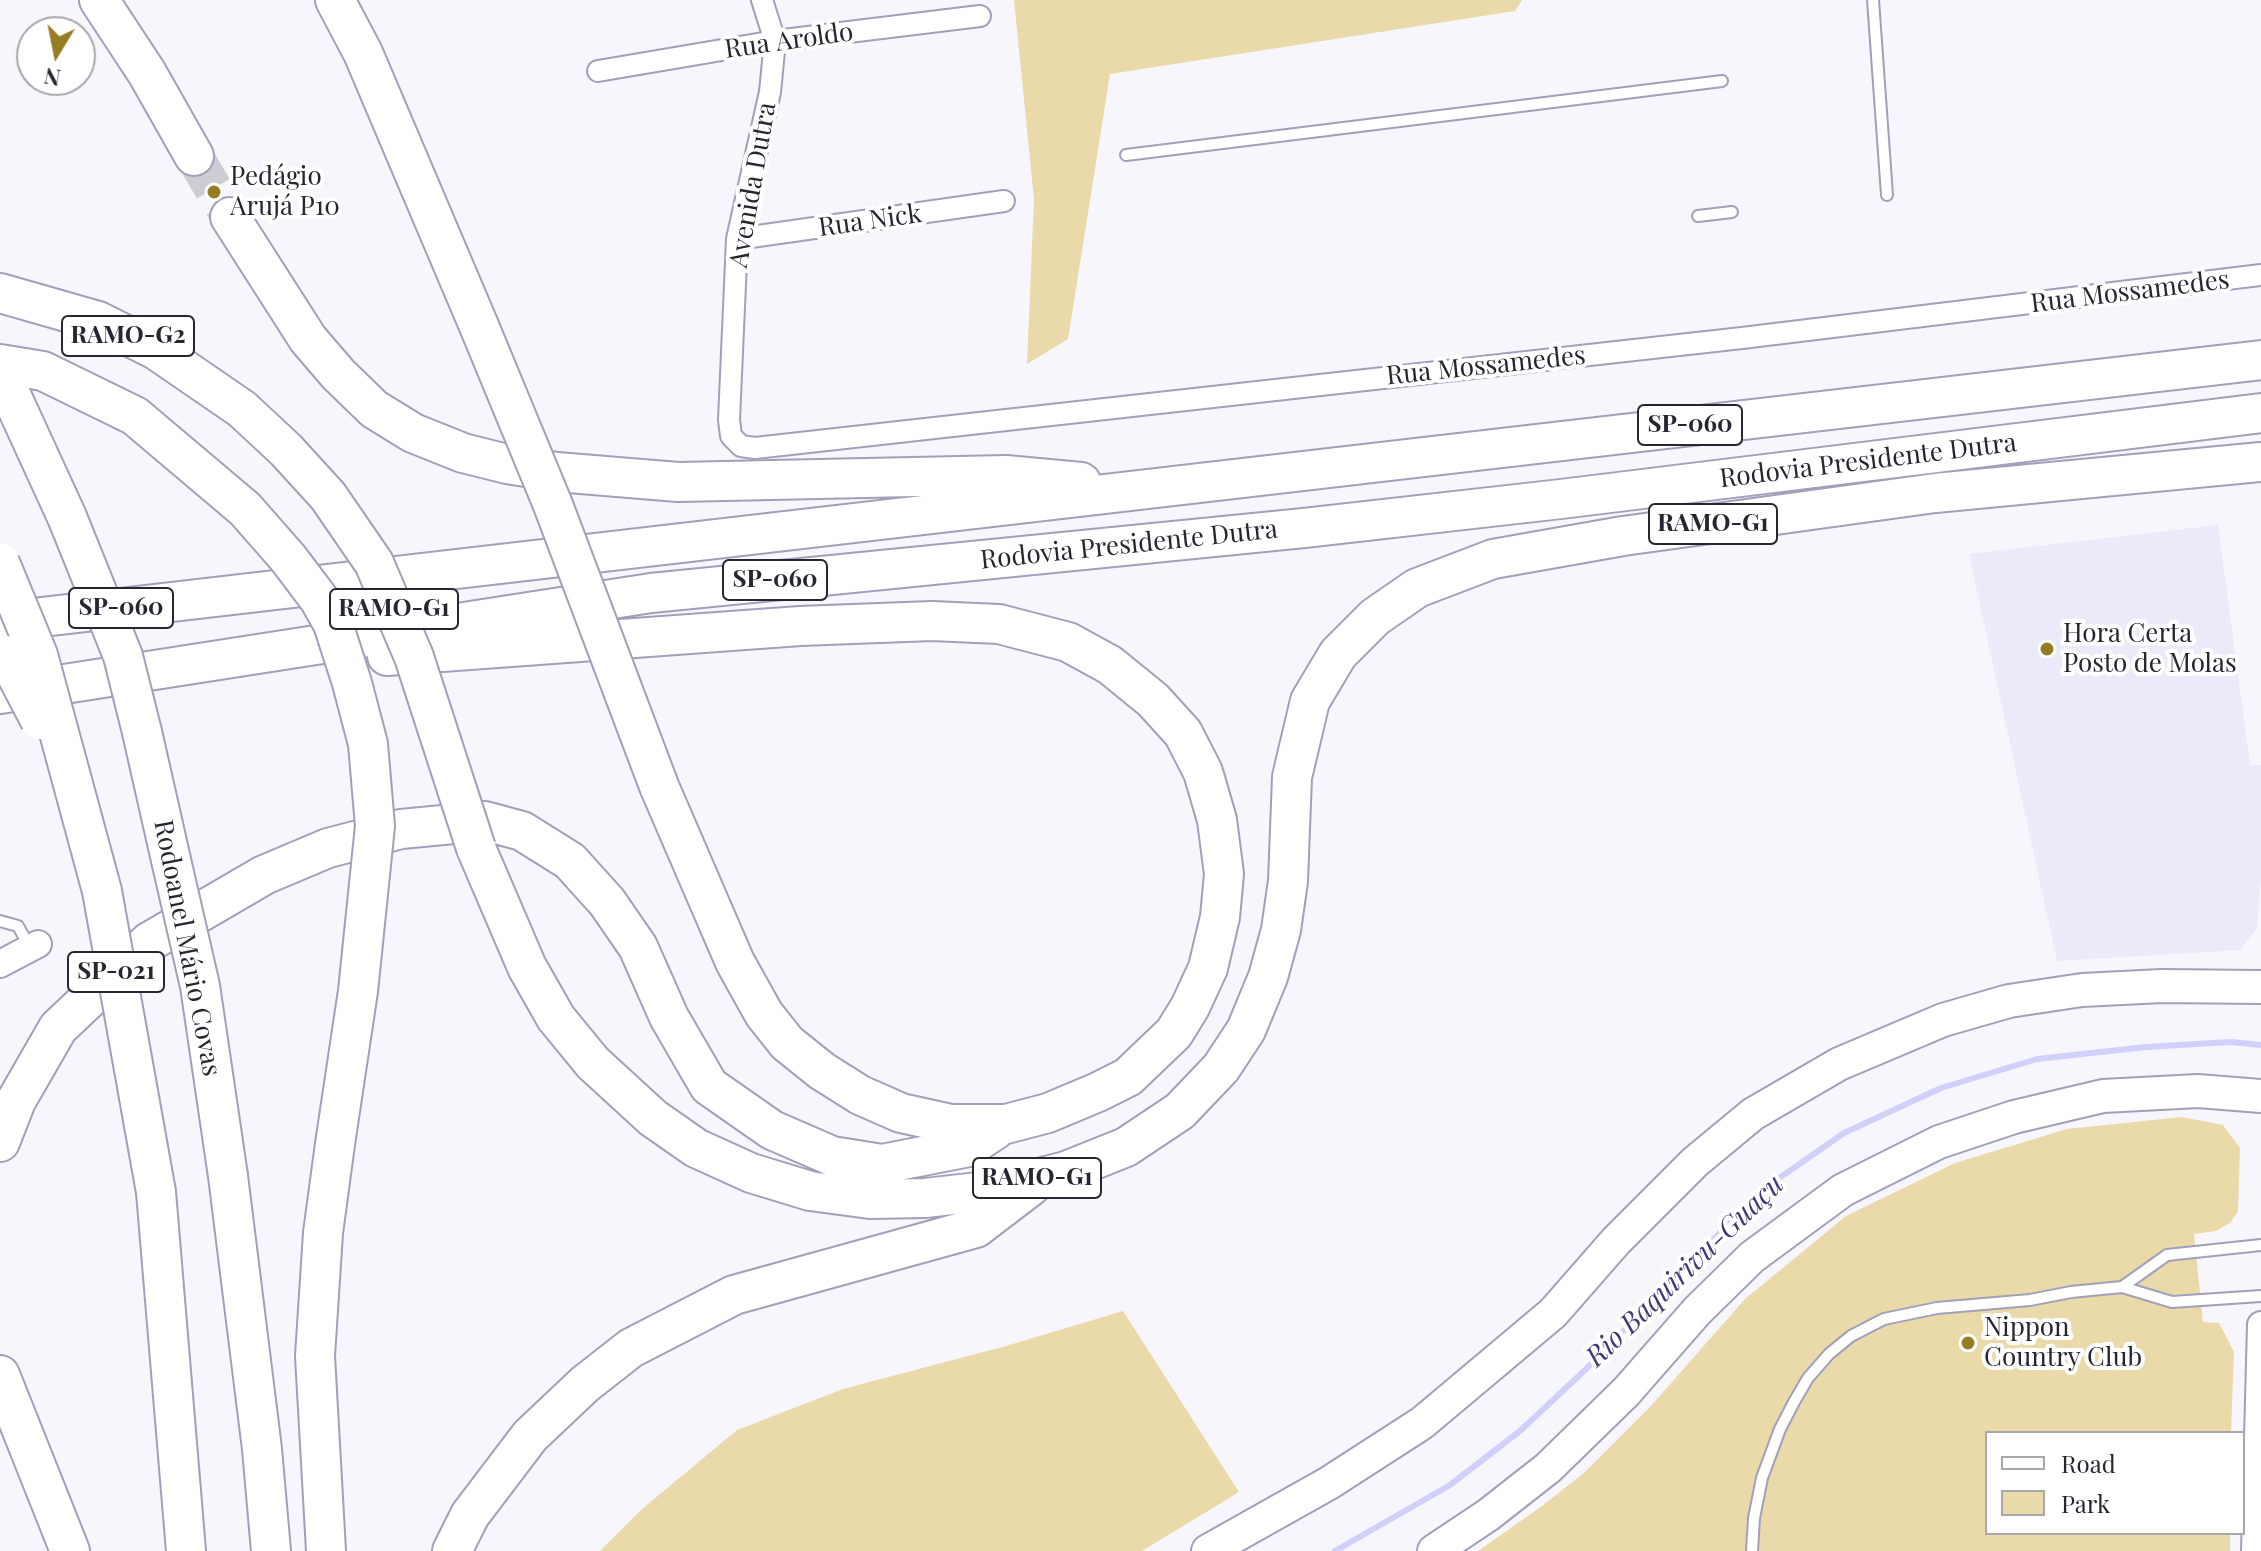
<!DOCTYPE html>
<meta charset="utf-8">
<style>
body{margin:0}
#map{position:relative;width:2261px;height:1551px;overflow:hidden;background:#f6f6fc;font-family:"Playfair Display",serif}
canvas{display:block}
.legend{position:absolute;left:1985px;top:1431px;width:260px;height:104px;box-sizing:border-box;background:#fff;border:2px solid #a8a8ac;margin:0;padding:10px 14px;list-style:none;font-size:24px;color:#262630}
.legend li{display:flex;align-items:center;gap:16px;height:40px}
.legend b{width:40px;border:2px solid #a8a8ac}
.north{position:absolute;left:16px;top:16px;width:80px;height:80px;box-sizing:border-box;background:#fff;border:2px solid #a8a8ac;border-radius:50%;rotate:190deg;font-size:22px;font-weight:700;line-height:32px;text-align:center;color:#262630}
.north::after{content:'';display:block;margin:auto;width:28px;height:36px;background:#967d24;clip-path:polygon(50% 0,100% 100%,50% 72%,0 100%)}
</style>
<div id="map">
<canvas width="2261" height="1551"></canvas>
<ul class="legend">
<li><b style="height:10px;background:#fff"></b>Road</li>
<li><b style="height:22px;background:#eadaa9"></b>Park</li>
</ul>
<div class="north">N</div>
</div>
<script>
const ctx = document.querySelector('canvas').getContext('2d');
ctx.lineJoin = 'round';
function fill(path, color) {
  ctx.fillStyle = color;
  ctx.fill(path, 'evenodd');
}
function shape(rows) {
  const path = new Path2D();
  for (const r of rows) {
    path.moveTo(r[0], r[1]);
    for (let i = 2; i < r.length; i += 2) path.lineTo(r[i], r[i + 1]);
  }
  return path;
}
function strokePath(path, color, width, dash) {
  ctx.strokeStyle = color;
  ctx.lineWidth = width;
  ctx.lineCap = dash ? 'butt' : 'round';
  ctx.setLineDash(dash || []);
  ctx.stroke(path);
}
function drawText(font, color, halo, rows, align = 'center') {
  ctx.font = font + ' "Playfair Display",serif';
  ctx.lineWidth = 8;
  ctx.setLineDash([]);
  ctx.textBaseline = 'middle';
  ctx.strokeStyle = halo;
  ctx.fillStyle = color;
  for (const [text, x, y, turn = 0] of rows) {
    ctx.save();
    ctx.translate(x, y);
    ctx.rotate((+turn || 0) * Math.PI / 180);
    ctx.textAlign = isNaN(turn) ? turn : align;
    if (halo) ctx.strokeText(text, 0, 0);
    ctx.fillText(text, 0, 0);
    ctx.restore();
  }
}
const built = shape([
 [2218,525,2250,765,2261,765,2261,876,2257,928,2240,950,2057,961,1969,554]
]);
const green = shape([
 [1014,0,1522,0,1515,11,1110,74,1068,339,1027,364,1034,199],
 [2182,1117,2223,1125,2240,1148,2238,1211,2230,1223,2216,1231,2194,1234,2203,1322,2219,1323,2234,1352,2231,1433,1987,1433,1987,1533,2230,1533,2230,1551,1478,1551,1542,1506,1585,1472,1650,1407,1745,1299,1846,1216,1955,1163,2067,1129],
 [1123,1311,1239,1492,1142,1551,600,1551,642,1509,737,1430,843,1389,1006,1346]
]);
const stream = shape([
 [1335,1551,1450,1485,1520,1431,1584,1371,1762,1190,1844,1133,1941,1088,2037,1059,2146,1047,2231,1042,2261,1045]
]);
const motorwayTunnel = shape([
 [194,156,230,217]
]);
const service = shape([
 [1873,0,1887,195],
 [1126,155,1722,81],
 [1698,216,1732,212],
 [0,921,18,926,29,946],
 [2122,1287,2167,1255,2261,1245],
 [1752,1551,1754,1518,1762,1478,1780,1429,1794,1402,1808,1378,1829,1354,1851,1336,1884,1319,1937,1308,2030,1300,2071,1292,2122,1287,2172,1302,2261,1296]
]);
const minor = shape([
 [762,0,775,41,770,92,737,239,729,420,731,436,741,446,755,448,1742,338,2261,275],
 [598,71,775,41,980,16],
 [737,239,1004,201]
]);
const tertiary = shape([
 [0,964,38,944],
 [2255,1551,2261,1325]
]);
const primary = shape([
 [1208,1551,1329,1483,1422,1423,1553,1313,1616,1241,1695,1162,1753,1114,1839,1064,1943,1020,2009,1001,2082,990,2162,986,2261,987],
 [1434,1551,1488,1515,1548,1468,1626,1392,1697,1311,1752,1257,1843,1190,1939,1142,2014,1117,2103,1096,2198,1091,2261,1096]
]);
const motorway = shape([
 [99,0,147,73,194,156],
 [335,0,363,53,479,326],
 [230,217,308,339,338,374,374,409,413,433,463,453,507,464,557,472,678,482,1006,475,1081,482],
 [0,293,98,321,156,350,242,409],
 [0,364,43,371,135,416],
 [0,371,67,517],
 [0,622,2261,360],
 [387,656,800,626,932,621,999,624,1068,642,1110,665,1153,700,1183,733,1203,772,1217,820,1224,874,1220,917,1208,968,1190,1007,1174,1033,1128,1077,1098,1092,1048,1113,1006,1124,951,1124,901,1113,860,1095,822,1071,787,1043,764,1014,735,962,659,786],
 [0,694,651,593,1304,528,1561,499,2261,413],
 [142,732,171,860],
 [476,848,527,967,556,1018,593,1063,653,1118,696,1148,751,1173,810,1191,870,1199,925,1198,987,1191,1066,1171,1126,1147,1180,1111,1221,1068,1246,1030,1268,977,1281,930,1288,881,1292,777,1310,701,1338,654,1375,617,1417,588,1493,559,1623,536,1935,493,2261,462],
 [0,1142,16,1101,58,1028,149,942,264,875,328,848,401,829,485,821,522,831,570,861,607,902,638,947,669,1017,709,1086,772,1130,832,1156,882,1164,969,1147,995,1130],
 [228,1176,262,1449,271,1551],
 [156,1192,186,1551],
 [0,1375,70,1551],
 [326,1551,315,1356,323,1233,335,1144],
 [452,1551,470,1515,530,1436,585,1384,631,1348,734,1295,976,1228,1031,1186]
]);
const motorwayBridge = shape([
 [479,326,553,505,659,786],
 [242,409,286,450,328,496,374,563,414,657,476,848],
 [135,416,245,509,288,558,319,599,333,624,352,683,368,744,375,826,358,991,335,1144],
 [67,517,123,656,142,732],
 [0,563,38,655,102,891,156,1192],
 [6,655,40,720],
 [171,860,200,986,228,1176]
]);
const markers = [
 [214,192,8,"#967d24"],
 [2047,649,8,"#967d24"],
 [1968,1343,8,"#967d24"]
];
const shields = [
 [128,336,132],
 [1690,425,104],
 [1713,524,128],
 [775,580,104],
 [121,608,104],
 [394,609,128],
 [116,972,96],
 [1037,1178,128]
];
const shieldNames = [
 ["RAMO-G2",128,336],
 ["SP-060",1690,425],
 ["RAMO-G1",1713,524],
 ["SP-060",775,580],
 ["SP-060",121,608],
 ["RAMO-G1",394,609],
 ["SP-021",116,972],
 ["RAMO-G1",1037,1178]
];
const streetNames = [
 ["Rua Aroldo",789,41,-8],
 ["Avenida Dutra",753,185,-80],
 ["Rua Nick",870,221,-8],
 ["Rua Mossamedes",2130,292,-7],
 ["Rua Mossamedes",1486,366,-6],
 ["Rodovia Presidente Dutra",1868,461,-7],
 ["Rodovia Presidente Dutra",1129,545,-6],
 ["Rodoanel Mário Covas",187,948,79]
];
const poiNames = [
 ["Pedágio",230,177],
 ["Arujá P10",230,207],
 ["Hora Certa",2063,634],
 ["Posto de Molas",2063,664],
 ["Nippon",1984,1328],
 ["Country Club",1984,1358]
];
const waterNames = [
 ["Rio Baquirivu-Guaçu",1685,1271,-44]
];
fill(built, '#eaeaf8');
fill(green, '#eadaa9');
strokePath(stream, '#d1d0fb', 6);
strokePath(motorwayTunnel, '#ccccd3', 38, [38, 19]);
strokePath(service, '#a0a0b9', 14);
strokePath(minor, '#a0a0b9', 24);
strokePath(tertiary, '#a0a0b9', 30);
strokePath(primary, '#a0a0b9', 36);
strokePath(motorway, '#a0a0b9', 42);
strokePath(service, '#fff', 10);
strokePath(minor, '#fff', 20);
strokePath(tertiary, '#fff', 26);
strokePath(primary, '#fff', 32);
strokePath(motorway, '#fff', 38);
strokePath(motorwayBridge, '#a0a0b9', 42, []);
strokePath(motorwayBridge, '#fff', 38);
for (const [x, y, r, color] of markers) {
  const dot = new Path2D();
  dot.arc(x, y, r, 0, 2 * Math.PI);
  ctx.fillStyle = color;
  ctx.fill(dot);
  strokePath(dot, '#fff', 3);
}
for (const [x, y, w] of shields) {
  const box = new Path2D();
  box.roundRect(x - w / 2, y - 20, w, 40, 6);
  ctx.fillStyle = '#fff';
  ctx.fill(box);
  strokePath(box, '#262630', 2);
}
drawText('bold 24px', '#262630', null, shieldNames);
drawText('26px', '#262630', '#fff', streetNames);
drawText('26px', '#262630', '#fff', poiNames, 'left');
drawText('italic 28px', '#3f3877', '#fff', waterNames);
</script>
